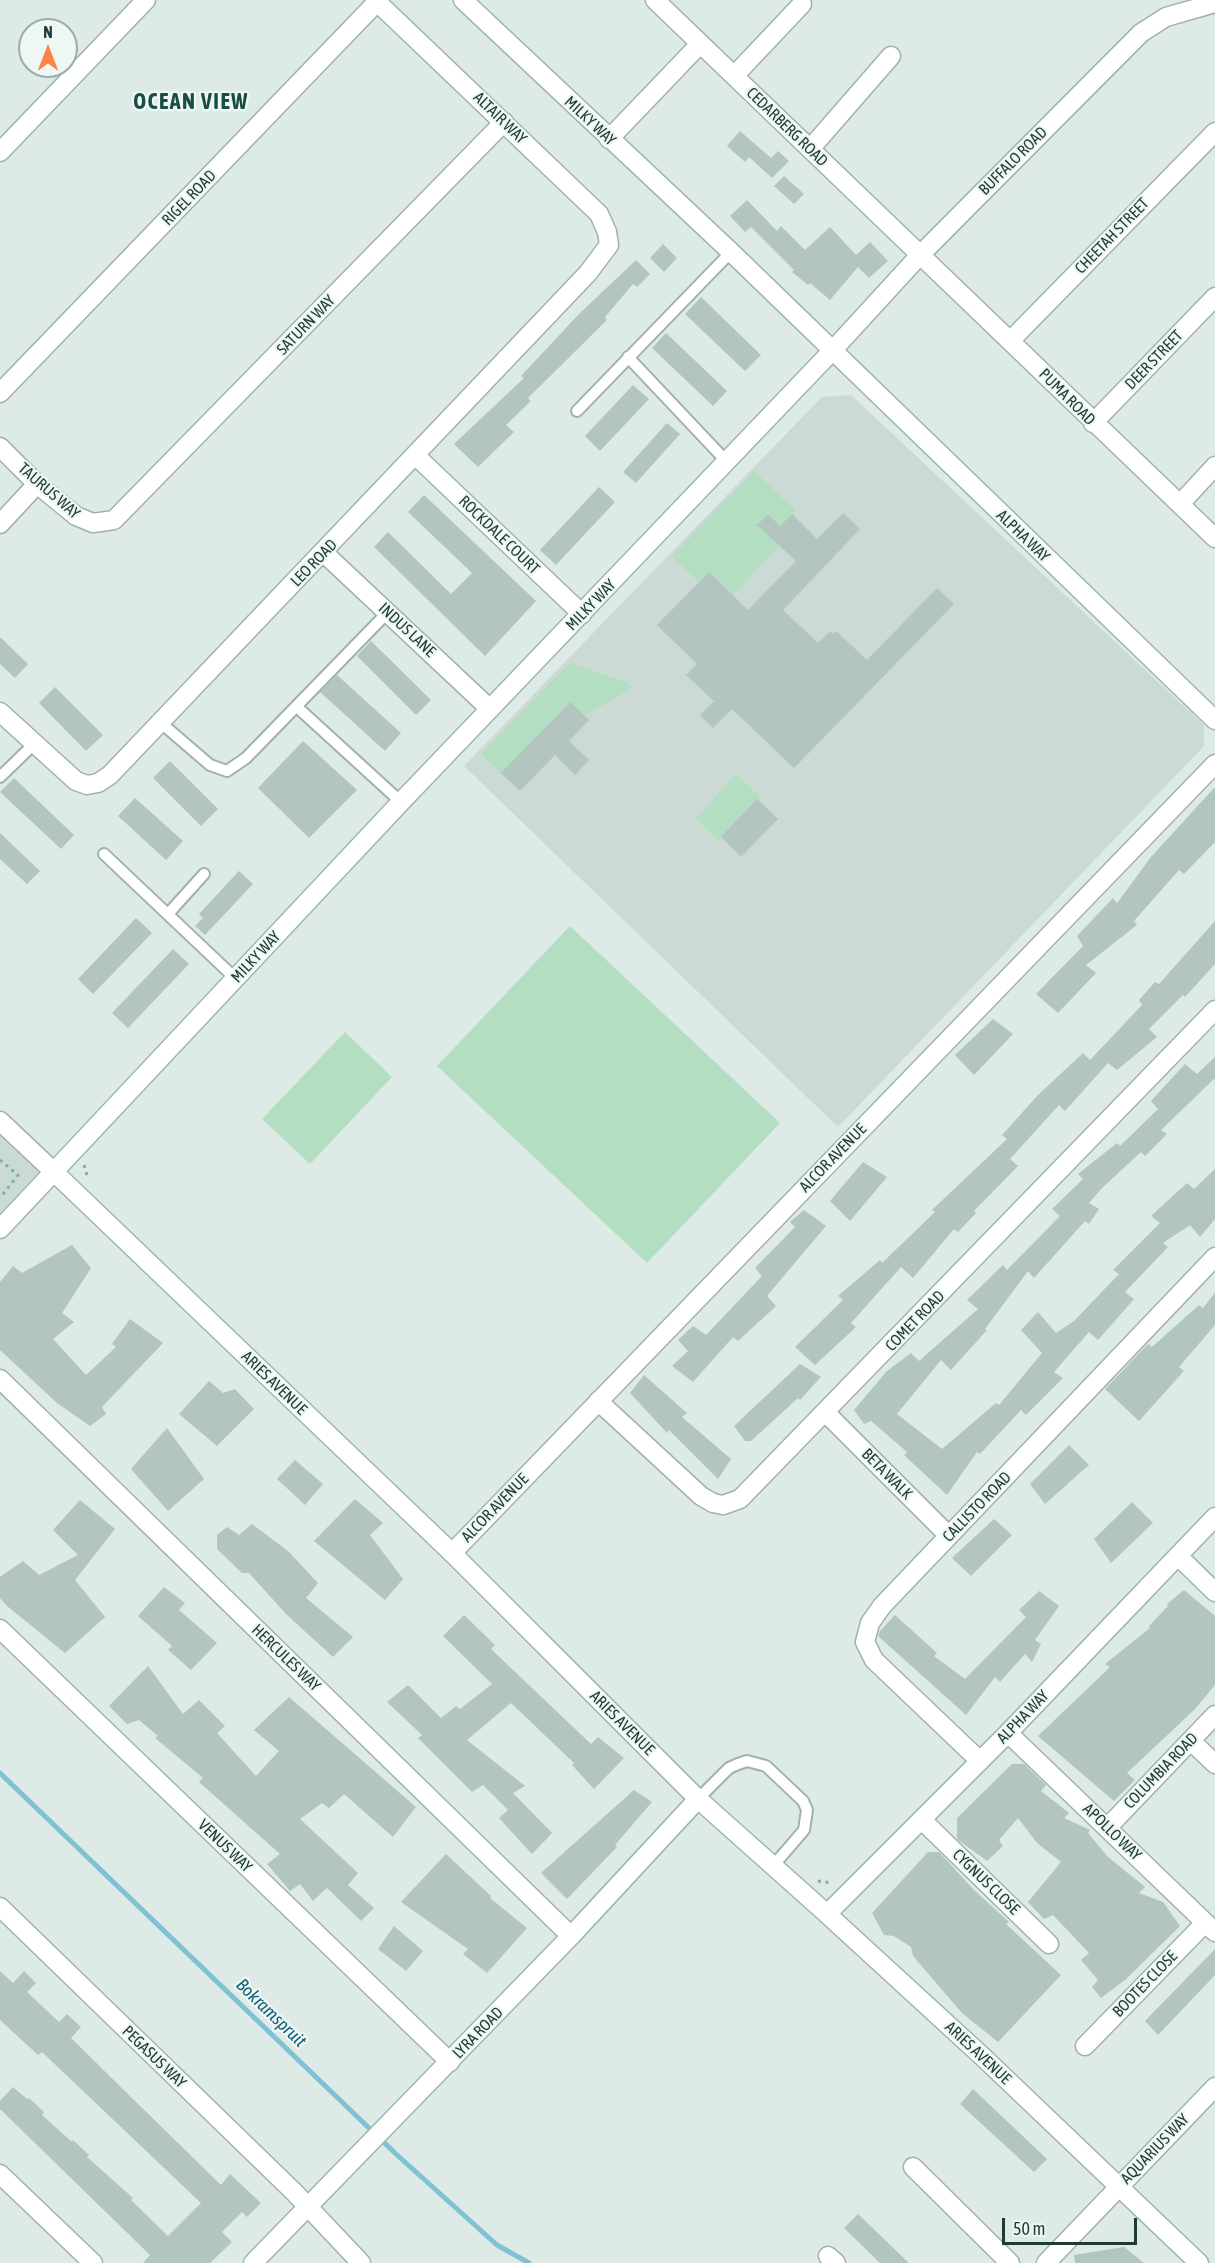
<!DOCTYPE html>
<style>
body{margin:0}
#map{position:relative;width:1215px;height:2263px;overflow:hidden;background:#ddeae6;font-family:"Asap Condensed",sans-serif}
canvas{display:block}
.north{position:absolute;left:18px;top:18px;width:60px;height:60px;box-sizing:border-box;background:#eef7f3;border:2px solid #9baca7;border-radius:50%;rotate:0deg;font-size:16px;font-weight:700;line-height:24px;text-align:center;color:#1e3b35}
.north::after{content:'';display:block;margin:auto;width:21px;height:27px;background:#fd8349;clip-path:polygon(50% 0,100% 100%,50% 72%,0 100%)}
.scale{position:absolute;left:1002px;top:2218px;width:135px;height:27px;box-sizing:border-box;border:3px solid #1e3b35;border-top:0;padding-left:8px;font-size:18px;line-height:21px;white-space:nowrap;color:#1e3b35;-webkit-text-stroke:4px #eef7f3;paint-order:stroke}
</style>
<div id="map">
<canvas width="1215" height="2263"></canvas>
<div class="north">N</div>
<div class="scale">50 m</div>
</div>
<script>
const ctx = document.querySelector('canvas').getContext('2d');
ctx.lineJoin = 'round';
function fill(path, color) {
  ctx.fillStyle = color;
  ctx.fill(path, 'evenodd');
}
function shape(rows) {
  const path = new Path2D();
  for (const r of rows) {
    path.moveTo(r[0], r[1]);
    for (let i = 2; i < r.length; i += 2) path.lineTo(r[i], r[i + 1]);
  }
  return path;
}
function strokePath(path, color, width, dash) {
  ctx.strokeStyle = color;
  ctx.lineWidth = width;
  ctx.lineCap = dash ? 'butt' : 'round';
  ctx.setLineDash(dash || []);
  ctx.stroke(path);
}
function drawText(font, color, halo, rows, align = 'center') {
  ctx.font = font + ' "Asap Condensed",sans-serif';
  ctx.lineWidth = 4.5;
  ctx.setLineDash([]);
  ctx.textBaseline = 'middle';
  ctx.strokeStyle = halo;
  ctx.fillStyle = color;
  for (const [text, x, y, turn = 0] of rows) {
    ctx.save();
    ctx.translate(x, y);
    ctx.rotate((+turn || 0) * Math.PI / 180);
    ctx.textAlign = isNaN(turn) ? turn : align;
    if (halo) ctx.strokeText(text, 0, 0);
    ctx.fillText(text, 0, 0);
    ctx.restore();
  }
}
const built = shape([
 [851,395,1204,725,1204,746,838,1127,464,766,822,397],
 [0,1121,54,1172,0,1229]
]);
const green = shape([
 [754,471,795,510,780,526,768,514,757,524,779,546,733,595,709,572,699,582,672,556],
 [570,663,629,683,632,688,584,716,569,702,501,773,481,754],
 [736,774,760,797,718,840,696,818],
 [570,926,780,1123,647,1263,437,1066],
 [345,1032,392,1077,310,1164,262,1119]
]);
const stream = shape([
 [0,1773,396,2154,497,2245,529,2263]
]);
const building = shape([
 [740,131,771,158,778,151,789,161,772,178,749,157,745,162,727,146],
 [784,176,804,194,794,204,774,186],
 [747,200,777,231,781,226,805,250,830,227,856,255,870,242,888,261,869,278,858,267,830,300,810,283,808,285,792,272,794,270,751,227,745,232,730,216],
 [663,244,677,258,664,272,650,258],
 [636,260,650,274,637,287,633,284,605,317,607,320,528,398,531,401,506,425,514,432,478,467,454,444,524,378,521,376,578,315],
 [701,297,761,355,745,371,685,314],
 [666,333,727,391,713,406,652,348],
 [633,385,649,399,600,451,585,436],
 [667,423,680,434,636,483,623,472],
 [599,487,615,502,556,565,540,550],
 [424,495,536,601,485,656,374,547,388,532,451,594,472,573,408,512],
 [843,513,860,529,783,610,818,643,830,631,833,634,836,631,867,660,937,588,954,604,794,768,732,709,713,728,700,715,714,701,686,675,697,664,657,625,709,572,748,610,796,561,757,525,768,514,780,526,792,514,817,539],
 [0,637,28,664,15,678,0,664],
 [371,641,431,700,416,715,357,656],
 [337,675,401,733,385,751,320,692],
 [55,687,103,735,86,751,39,703],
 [570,702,589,720,569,741,589,760,575,775,555,755,520,791,501,773],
 [303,741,357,790,309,838,258,788],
 [170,761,218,809,201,826,153,778],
 [14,778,74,835,61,849,0,792],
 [1215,787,1215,842,1184,874,1179,870,1134,921,1137,925,1086,965,1096,973,1058,1013,1036,994,1083,946,1077,936,1113,898,1117,903,1151,857],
 [135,798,183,841,166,860,118,816],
 [757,799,778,819,741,857,721,837],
 [0,833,40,871,27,884,0,859],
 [239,871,253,884,205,935,195,926,203,918,199,914],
 [136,918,152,933,93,994,78,979],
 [1215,921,1215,964,1185,997,1183,995,1149,1029,1157,1037,1117,1070,1108,1063,1065,1111,1059,1105,1010,1159,1018,1166,974,1211,976,1213,958,1232,954,1229,913,1278,901,1267,851,1323,856,1327,815,1365,795,1347,843,1300,838,1296,880,1260,882,1263,935,1212,932,1210,1007,1139,1002,1135,1038,1095,1083,1053,1090,1060,1142,1005,1139,1000,1155,982,1159,984],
 [173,949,189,964,128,1028,112,1013],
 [993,1019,1013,1034,974,1075,955,1055],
 [1215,1057,1215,1078,1161,1130,1167,1134,1145,1156,1141,1152,1102,1188,1089,1203,1099,1209,1089,1224,1085,1221,1034,1278,1028,1271,985,1329,987,1330,951,1370,941,1360,897,1414,942,1449,996,1403,999,1405,1042,1353,1021,1330,1038,1312,1056,1333,1074,1321,1119,1274,1113,1270,1160,1223,1151,1216,1187,1183,1194,1189,1215,1169,1215,1219,1200,1237,1190,1225,1163,1243,1168,1247,1125,1292,1134,1299,1098,1340,1089,1332,1054,1372,1063,1378,1026,1415,1021,1410,980,1454,977,1452,947,1495,904,1455,907,1452,871,1421,864,1424,854,1410,887,1371,911,1353,919,1361,978,1309,967,1300,1003,1265,1007,1270,1060,1216,1052,1209,1083,1179,1078,1174,1117,1143,1120,1146,1158,1109,1151,1101,1185,1064,1197,1074],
 [863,1162,887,1177,850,1221,830,1201],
 [804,1210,826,1226,767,1296,776,1306,738,1341,733,1337,693,1382,672,1366,688,1351,678,1340,693,1326,706,1335,762,1276,755,1268,795,1227,790,1222],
 [72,1245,91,1268,62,1313,74,1322,53,1339,86,1375,116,1347,112,1344,130,1319,163,1343,102,1407,106,1414,90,1426,57,1403,0,1350,0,1282,13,1266,22,1273],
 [1215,1293,1215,1325,1179,1367,1184,1371,1139,1421,1105,1389,1148,1344,1152,1347,1199,1305,1203,1308],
 [800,1364,821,1377,800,1400,798,1398,751,1441,745,1441,734,1426],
 [644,1375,687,1413,682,1417,731,1459,718,1479,669,1430,667,1433,630,1393],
 [209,1381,223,1393,235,1389,254,1409,217,1446,179,1414],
 [167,1428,204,1479,168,1511,131,1469],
 [1069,1445,1089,1465,1045,1504,1030,1484],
 [295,1460,323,1484,305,1505,277,1479],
 [355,1499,383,1523,370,1535,403,1579,385,1600,314,1541],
 [80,1500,115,1529,75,1580,105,1617,65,1653,7,1606,0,1598,0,1577,23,1561,39,1575,78,1555,53,1530],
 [1132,1502,1153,1523,1111,1563,1094,1539],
 [994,1519,1012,1535,971,1576,952,1558],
 [252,1524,288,1551,318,1583,306,1598,353,1637,333,1657,286,1614,249,1573,242,1573,217,1549,217,1535,227,1527,239,1535],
 [164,1587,185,1603,179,1610,217,1643,191,1670,168,1650,172,1646,138,1616],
 [1184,1590,1215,1616,1215,1685,1195,1709,1127,1773,1135,1780,1114,1801,1038,1736,1110,1667,1105,1664,1150,1628,1149,1626,1168,1606,1167,1604],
 [1039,1591,1059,1606,1035,1640,1041,1644,1032,1662,1025,1654,1000,1682,995,1677,966,1715,878,1636,880,1631,895,1615,937,1653,934,1656,965,1679,1026,1617,1019,1610],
 [464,1615,495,1645,491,1649,591,1744,598,1737,624,1758,594,1789,572,1765,574,1763,511,1703,467,1740,525,1786,513,1793,552,1833,532,1854,499,1818,508,1810,483,1785,472,1792,418,1738,422,1735,387,1702,408,1685,441,1718,456,1706,460,1709,492,1684,443,1636],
 [148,1666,183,1714,199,1700,225,1726,217,1733,256,1776,279,1751,254,1730,289,1697,416,1807,393,1837,344,1794,329,1808,322,1803,300,1819,358,1873,348,1885,374,1908,361,1921,327,1888,313,1901,300,1884,290,1891,267,1864,280,1854,199,1782,203,1778,155,1738,158,1736,139,1720,127,1724,109,1706],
 [1012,1764,1024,1764,1046,1785,1041,1791,1069,1813,1064,1818,1090,1830,1088,1833,1108,1857,1145,1887,1139,1893,1163,1902,1180,1926,1125,1980,1101,1998,1092,1987,1098,1980,1081,1960,1089,1953,1053,1915,1044,1919,1028,1902,1061,1862,1037,1843,1018,1818,999,1840,1003,1846,987,1861,957,1839,957,1818],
 [634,1790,652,1802,615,1845,617,1847,567,1899,541,1873],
 [928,1852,939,1852,974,1890,1009,1922,1006,1924,1061,1975,998,2042,962,2013,913,1956,911,1947,894,1936,884,1935,872,1913],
 [446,1854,491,1896,490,1898,527,1928,487,1973,463,1954,468,1949,401,1902],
 [394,1926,423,1951,406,1971,378,1949],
 [1215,1949,1215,1975,1158,2035,1145,2021],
 [0,1971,13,1983,24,1971,36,1983,27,1992,59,2022,67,2014,81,2027,71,2038,135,2101,221,2185,230,2174,261,2203,247,2217,242,2212,222,2232,232,2242,210,2263,143,2263,150,2255,0,2109,0,2101,13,2087,27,2099,29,2098,44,2112,42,2115,72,2142,73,2140,89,2155,87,2157,133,2198,131,2200,168,2236,201,2203,42,2052,38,2055,0,2020],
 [973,2089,1047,2159,1034,2172,960,2104],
 [858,2214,909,2263,880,2263,844,2228],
 [1124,2247,1144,2263,1075,2263,1074,2255]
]);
const path = shape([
 [0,1160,18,1175,0,1198],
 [84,1165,88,1179],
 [818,1881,832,1883]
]);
const lane = shape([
 [628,357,728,463],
 [577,411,731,252],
 [297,707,401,802],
 [160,722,210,765,227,771,246,758,388,612],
 [0,777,34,744],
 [104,854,236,979],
 [168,914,204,874],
 [698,1799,729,1768,738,1764,747,1761,766,1766,803,1801,807,1810,804,1830,773,1866]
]);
const street = shape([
 [655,0,1215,538],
 [734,76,802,4],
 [609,139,700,44],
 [810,149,891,56],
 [0,152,146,0],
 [1010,341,1215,132],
 [832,351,920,255,1141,33,1166,17,1215,3],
 [0,393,377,2],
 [1093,423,1215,297],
 [0,447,37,484,76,516,93,523,114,520,504,122],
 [415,455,582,614],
 [1180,504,1215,466],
 [0,524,37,484],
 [324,553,490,709],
 [0,712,76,781,87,785,98,783,110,775,588,273,609,245,607,232,599,214,375,0],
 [0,1121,54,1172],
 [0,1379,571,1936],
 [598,1401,701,1496,713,1503,723,1505,740,1499,1215,1010],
 [826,1413,949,1536],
 [452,1553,1215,764],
 [1178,1556,1215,1592],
 [0,1629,450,2062],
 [1008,1733,1215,1932],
 [1191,1741,1215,1764],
 [980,1761,874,1660,865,1642,870,1623,882,1606,1215,1257],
 [922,1820,1049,1944],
 [1107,1828,1215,1715],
 [0,1907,294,2192,361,2263],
 [827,1914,983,2057,1199,2263],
 [1085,2046,1205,1923],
 [913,2167,1010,2263],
 [0,2174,93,2263],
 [828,2256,836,2263],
 [1046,2263,1215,2087]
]);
const secondary = shape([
 [463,0,731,252,1215,720],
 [54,1172,452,1553,698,1799,827,1914,1008,1733,1215,1517],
 [0,1229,401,802,832,351],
 [253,2263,571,1936,698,1799]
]);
const streetNames = [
 ["ALTAIR WAY",500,118,44],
 ["MILKY WAY",590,121,43],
 ["CEDARBERG ROAD",787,127,44],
 ["BUFFALO ROAD",1013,161,-45],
 ["RIGEL ROAD",189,198,-46],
 ["CHEETAH STREET",1112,236,-46],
 ["SATURN WAY",306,325,-46],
 ["DEER STREET",1154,360,-46],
 ["PUMA ROAD",1067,397,45],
 ["TAURUS WAY",49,491,41],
 ["ROCKDALE COURT",499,535,44],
 ["ALPHA WAY",1023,536,44],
 ["LEO ROAD",314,563,-46],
 ["MILKY WAY",591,605,-46],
 ["INDUS LANE",407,630,43],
 ["MILKY WAY",256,957,-47],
 ["ALCOR AVENUE",833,1158,-46],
 ["COMET ROAD",915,1321,-46],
 ["ARIES AVENUE",274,1383,44],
 ["BETA WALK",887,1474,45],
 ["CALLISTO ROAD",977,1507,-46],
 ["ALCOR AVENUE",495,1508,-46],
 ["HERCULES WAY",286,1658,44],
 ["ALPHA WAY",1023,1717,-46],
 ["ARIES AVENUE",622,1723,45],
 ["COLUMBIA ROAD",1161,1771,-46],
 ["APOLLO WAY",1112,1832,44],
 ["VENUS WAY",225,1846,44],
 ["CYGNUS CLOSE",986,1882,44],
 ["BOOTES CLOSE",1145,1984,-46],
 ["LYRA ROAD",478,2033,-46],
 ["ARIES AVENUE",978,2053,43],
 ["PEGASUS WAY",154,2057,44],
 ["AQUARIUS WAY",1155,2149,-46]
];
const waterNames = [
 ["Bokramspruit",271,2013,44]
];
const districtNames = [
 ["OCEAN VIEW",191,102]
];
fill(built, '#cbdad5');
fill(green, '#b4dec2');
strokePath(stream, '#80c1d5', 5);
fill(building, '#b2c5bf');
strokePath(lane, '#a0b2ad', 14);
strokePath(street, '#a0b2ad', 21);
strokePath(secondary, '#9cb7af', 21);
strokePath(path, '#7bb1a4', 3, [3, 4.5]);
strokePath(lane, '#fff', 10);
strokePath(street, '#fff', 18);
strokePath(secondary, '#fff', 18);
drawText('16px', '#1e3b35', '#eef7f3', streetNames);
drawText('italic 18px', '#14617a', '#eef7f3', waterNames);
ctx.letterSpacing = '1.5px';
drawText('bold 22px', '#194e45', '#eef7f3', districtNames);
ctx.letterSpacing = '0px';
</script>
